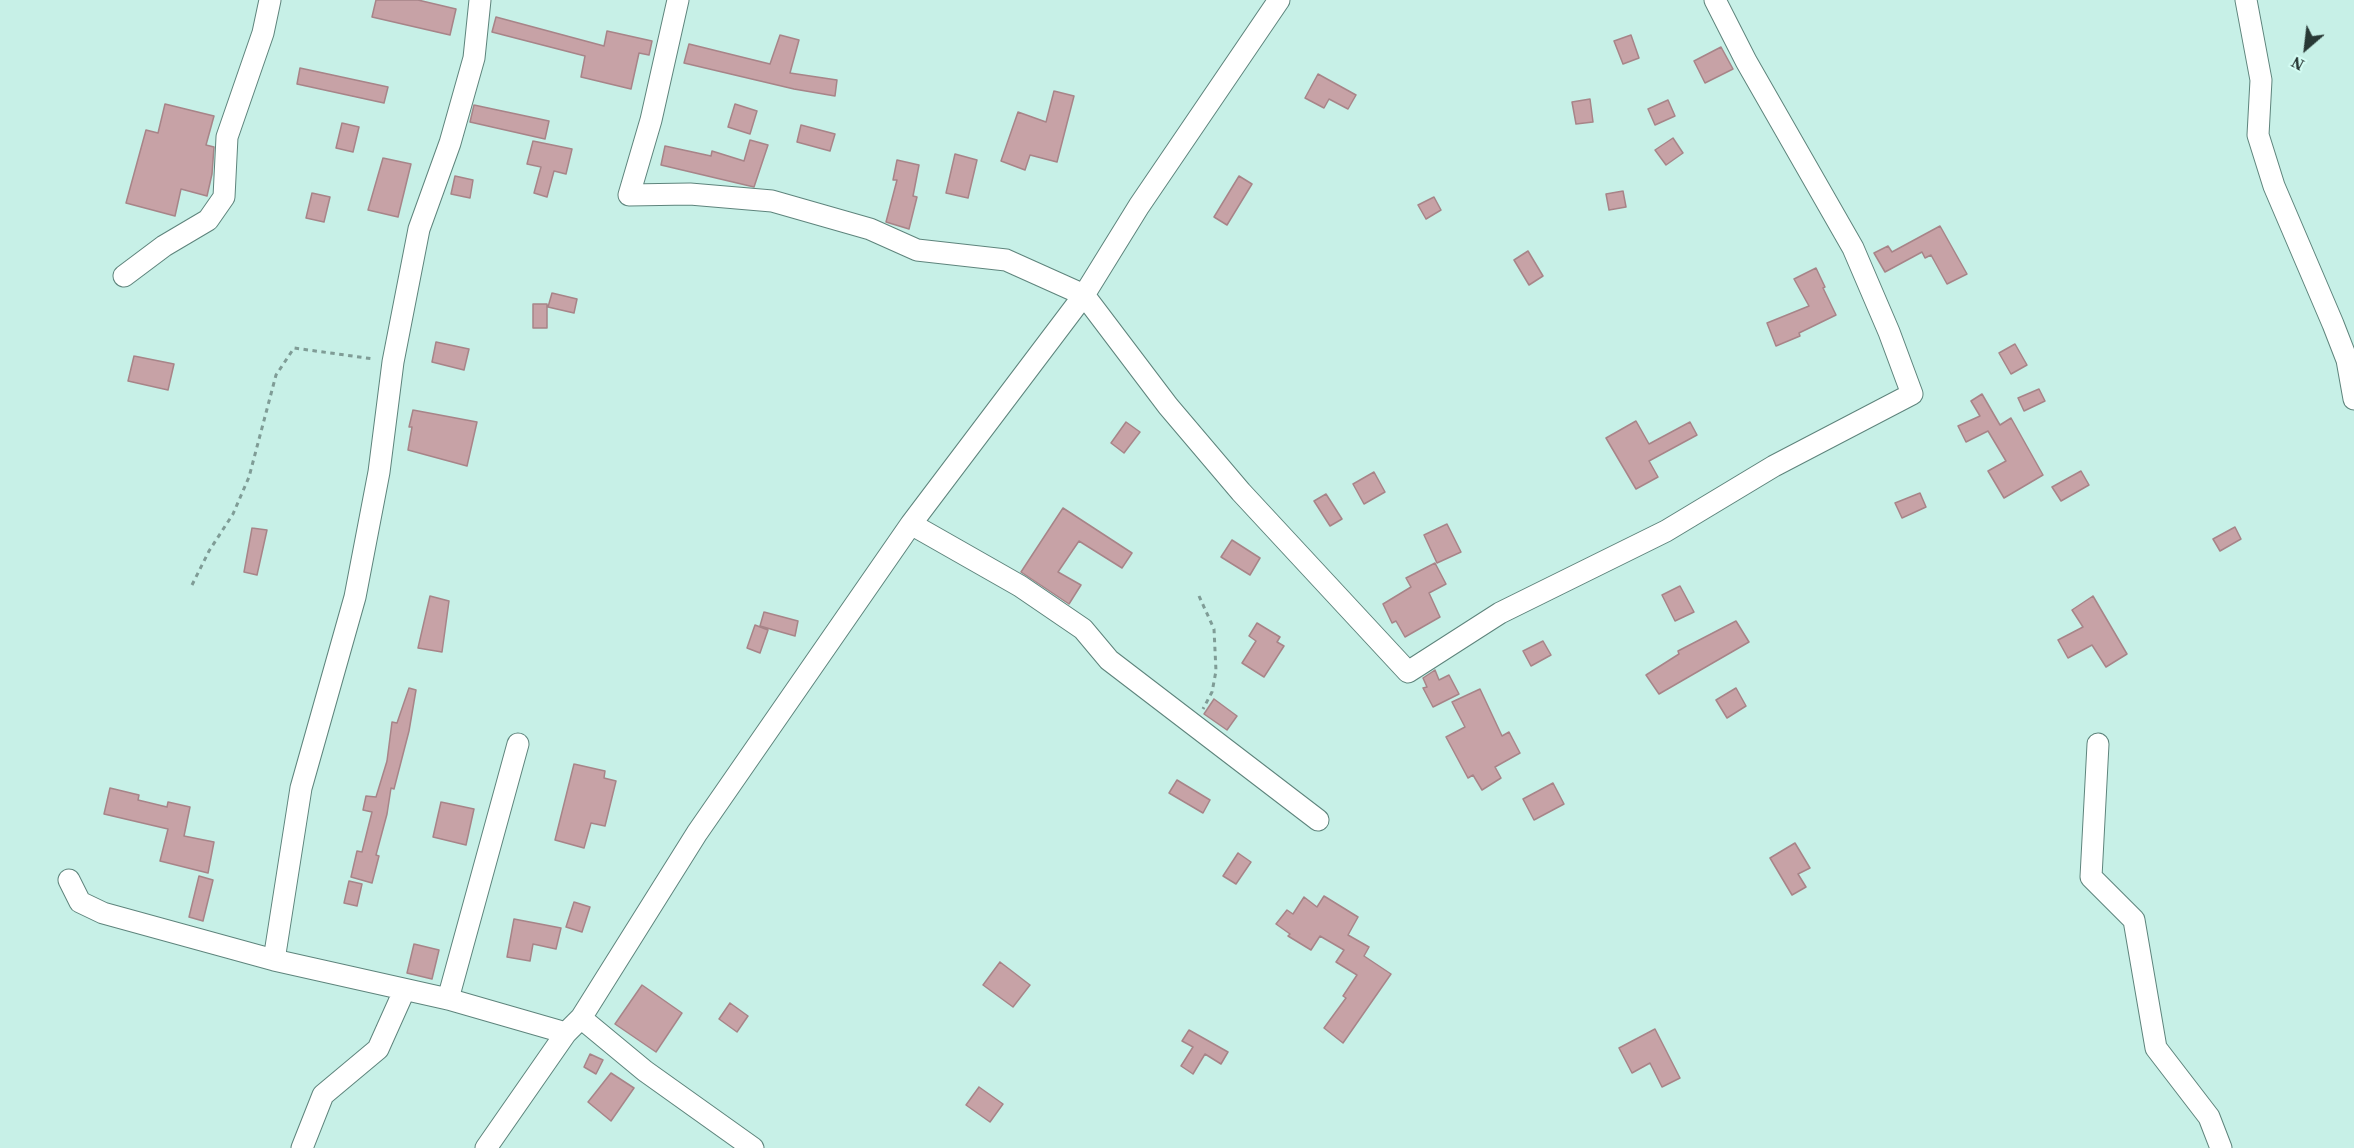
<!DOCTYPE html>
<style>
body{margin:0}
#map{position:relative;width:2354px;height:1148px;overflow:hidden;background:#c7f0e7;font-family:"Source Serif 4",serif}
canvas{display:block}
.north{position:absolute;left:2276px;top:18px;width:60px;height:60px;-webkit-text-stroke:4px #d4fdf4;paint-order:stroke;rotate:208deg;font-size:16px;font-weight:700;line-height:24px;text-align:center;color:#283835}
.north::after{content:'';display:block;margin:auto;width:21px;height:27px;background:#283835;clip-path:polygon(50% 0,100% 100%,50% 72%,0 100%)}
</style>
<div id="map">
<canvas width="2354" height="1148"></canvas>
<div class="north">N</div>
</div>
<script>
const ctx = document.querySelector('canvas').getContext('2d');
ctx.lineJoin = 'round';
function fill(path, color) {
  ctx.fillStyle = color;
  ctx.fill(path, 'evenodd');
}
function shape(rows) {
  const path = new Path2D();
  for (const r of rows) {
    path.moveTo(r[0], r[1]);
    for (let i = 2; i < r.length; i += 2) path.lineTo(r[i], r[i + 1]);
  }
  return path;
}
function strokePath(path, color, width, dash) {
  ctx.strokeStyle = color;
  ctx.lineWidth = width;
  ctx.lineCap = dash ? 'butt' : 'round';
  ctx.setLineDash(dash || []);
  ctx.stroke(path);
}
const building = shape([
 [376,0,418,0,456,9,450,35,372,17,376,0],
 [496,17,604,46,607,31,652,41,649,55,639,53,631,89,581,77,585,56,492,32,496,17],
 [780,35,799,40,790,73,837,80,835,96,794,89,684,63,689,44,770,64,780,35],
 [1631,35,1639,58,1623,64,1614,41,1631,35],
 [1721,47,1733,69,1705,83,1694,61,1721,47],
 [300,68,388,87,384,103,297,84,300,68],
 [1318,74,1356,95,1348,109,1329,99,1324,108,1305,98,1318,74],
 [1054,91,1074,96,1057,162,1030,155,1025,170,1001,161,1018,112,1046,122,1054,91],
 [1590,99,1593,122,1576,124,1572,102,1590,99],
 [1668,100,1675,116,1655,125,1648,109,1668,100],
 [165,104,214,116,206,145,214,147,212,174,207,196,181,189,175,216,126,203,146,130,158,133,165,104],
 [735,104,757,111,750,134,728,127,735,104],
 [474,105,549,121,545,139,470,122,474,105],
 [342,123,359,127,353,152,336,148,342,123],
 [801,125,835,134,830,151,797,142,801,125],
 [1673,138,1683,153,1666,165,1655,150,1673,138],
 [750,140,768,145,754,187,661,165,665,146,711,156,712,151,744,161,750,140],
 [533,141,572,149,566,174,554,171,547,197,534,193,541,167,527,164,533,141],
 [955,154,977,160,968,198,946,193,955,154],
 [383,158,411,164,398,217,368,210,383,158],
 [897,160,919,165,913,196,917,197,909,229,886,222,897,180,893,180,897,160],
 [455,176,473,180,470,198,451,194,455,176],
 [1239,176,1252,184,1227,225,1214,217,1239,176],
 [1623,191,1626,207,1609,210,1606,194,1623,191],
 [312,193,330,197,324,222,306,218,312,193],
 [1434,197,1441,210,1426,219,1418,205,1434,197],
 [1940,226,1967,274,1947,284,1931,255,1925,258,1922,252,1885,272,1874,253,1888,246,1892,252,1940,226],
 [1528,251,1543,276,1529,285,1514,260,1528,251],
 [1816,268,1825,287,1823,288,1836,315,1799,333,1800,336,1776,346,1767,323,1809,306,1794,279,1816,268],
 [552,293,577,299,574,313,548,307,552,293],
 [533,304,547,304,547,328,533,328,533,304],
 [436,342,469,349,464,370,432,362,436,342],
 [2015,344,2027,365,2011,374,1999,353,2015,344],
 [134,356,174,364,168,390,128,381,134,356],
 [2039,389,2045,401,2024,411,2018,398,2039,389],
 [1982,394,2000,425,2011,418,2043,475,2004,498,1988,471,2006,461,1988,431,1966,442,1958,426,1980,416,1971,401,1982,394],
 [413,410,477,422,467,466,408,450,412,427,409,427,413,410],
 [1636,421,1649,444,1690,422,1697,435,1649,461,1658,477,1636,489,1606,438,1636,421],
 [1126,422,1140,432,1124,453,1111,443,1126,422],
 [2081,471,2089,485,2061,501,2052,487,2081,471],
 [1374,472,1385,492,1364,504,1353,484,1374,472],
 [1920,493,1926,507,1902,518,1895,503,1920,493],
 [1326,494,1342,519,1330,526,1314,501,1326,494],
 [1063,508,1132,553,1122,568,1079,541,1058,572,1081,585,1069,604,1021,572,1063,508],
 [1447,524,1461,552,1437,563,1424,535,1447,524],
 [2235,527,2241,539,2220,551,2213,539,2235,527],
 [252,528,267,530,257,575,244,572,252,528],
 [1232,540,1260,558,1250,575,1221,557,1232,540],
 [1435,563,1446,584,1429,593,1440,617,1405,637,1396,621,1392,623,1383,604,1411,587,1406,578,1435,563],
 [1680,586,1694,612,1675,621,1662,595,1680,586],
 [430,596,449,601,442,652,418,648,430,596],
 [2093,596,2127,654,2106,667,2092,645,2068,658,2058,640,2083,627,2072,610,2093,596],
 [764,612,798,621,795,636,760,626,764,612],
 [1736,621,1749,642,1659,694,1646,675,1679,654,1678,651,1736,621],
 [1257,623,1280,637,1277,642,1284,646,1264,677,1242,663,1256,641,1249,636,1257,623],
 [755,625,768,630,760,653,747,648,755,625],
 [1543,641,1551,655,1531,666,1523,651,1543,641],
 [1435,670,1439,680,1449,675,1459,694,1433,707,1423,688,1427,687,1423,678,1435,670],
 [409,688,416,690,409,731,394,789,391,788,387,814,376,855,379,856,372,883,351,877,357,851,362,852,372,812,363,810,366,796,376,797,387,761,392,722,397,723,409,688],
 [1736,688,1746,706,1727,718,1716,700,1736,688],
 [1480,689,1502,736,1509,732,1520,753,1495,767,1501,778,1482,790,1473,775,1468,778,1446,737,1465,727,1452,702,1480,689],
 [1214,699,1237,716,1227,730,1204,714,1214,699],
 [574,764,605,771,604,778,616,781,605,826,591,823,584,848,555,840,574,764],
 [1177,780,1210,800,1203,813,1169,793,1177,780],
 [1553,783,1564,804,1534,820,1523,799,1553,783],
 [110,788,139,795,138,800,167,807,168,802,190,807,184,836,214,842,208,873,160,861,168,829,104,814,110,788],
 [441,802,474,809,466,845,433,837,441,802],
 [1795,843,1810,868,1798,874,1806,887,1792,895,1770,858,1795,843],
 [1238,853,1251,862,1236,884,1223,876,1238,853],
 [199,876,213,880,203,921,189,917,199,876],
 [349,881,362,884,357,906,344,903,349,881],
 [1324,896,1358,917,1348,935,1369,947,1364,956,1391,974,1343,1043,1324,1028,1346,998,1343,996,1357,975,1336,962,1344,950,1320,936,1311,950,1288,936,1290,934,1276,924,1287,910,1293,914,1304,897,1317,907,1324,896],
 [574,902,590,907,582,932,566,927,574,902],
 [514,919,561,928,556,949,533,944,530,961,507,957,514,919],
 [414,944,439,950,432,979,407,973,414,944],
 [1000,962,1030,985,1013,1007,983,985,1000,962],
 [642,985,682,1013,656,1052,615,1024,642,985],
 [730,1003,748,1016,737,1032,719,1019,730,1003],
 [1655,1029,1680,1078,1662,1087,1650,1063,1632,1073,1619,1048,1655,1029],
 [1189,1030,1228,1052,1221,1064,1205,1054,1193,1074,1181,1066,1193,1047,1182,1041,1189,1030],
 [590,1054,603,1060,596,1074,584,1067,590,1054],
 [611,1073,634,1088,611,1121,588,1102,611,1073],
 [979,1087,1003,1104,990,1122,966,1105,979,1087]
]);
const path = shape([
 [192,585,209,551,233,514,249,477,276,375,294,348,374,359],
 [1199,596,1214,629,1216,671,1212,692,1203,709]
]);
const street = shape([
 [678,0,651,120,629,195,690,194,772,201,870,229,917,250,1006,260,1084,295,1168,406,1241,492,1408,672,1500,613,1666,531,1774,466,1912,394,1889,332,1853,248,1746,61,1715,0],
 [2246,0,2261,80,2258,135,2274,186,2333,324,2347,360,2354,399],
 [124,276,164,246,208,220,224,197,227,137,263,33,270,0],
 [911,524,1020,586,1083,629,1109,660,1318,820],
 [2098,744,2091,877,2134,920,2156,1048,2209,1117,2221,1148],
 [69,880,80,902,103,913,274,960,448,999,566,1033],
 [274,960,301,788,355,597,379,472,393,362,419,229,450,143,474,58,480,0],
 [448,999,518,744],
 [581,1018,645,1071,753,1148],
 [302,1148,323,1095,378,1049,404,991],
 [486,1148,566,1033,581,1018,697,833,911,524,1084,295,1139,206,1279,0]
]);
fill(building, '#c7a2a6');
strokePath(building, '#a78488', 1.5);
strokePath(street, '#5e847c', 23);
strokePath(path, '#7f9c96', 3, [4.5, 4.5]);
strokePath(street, '#fff', 21);
</script>
